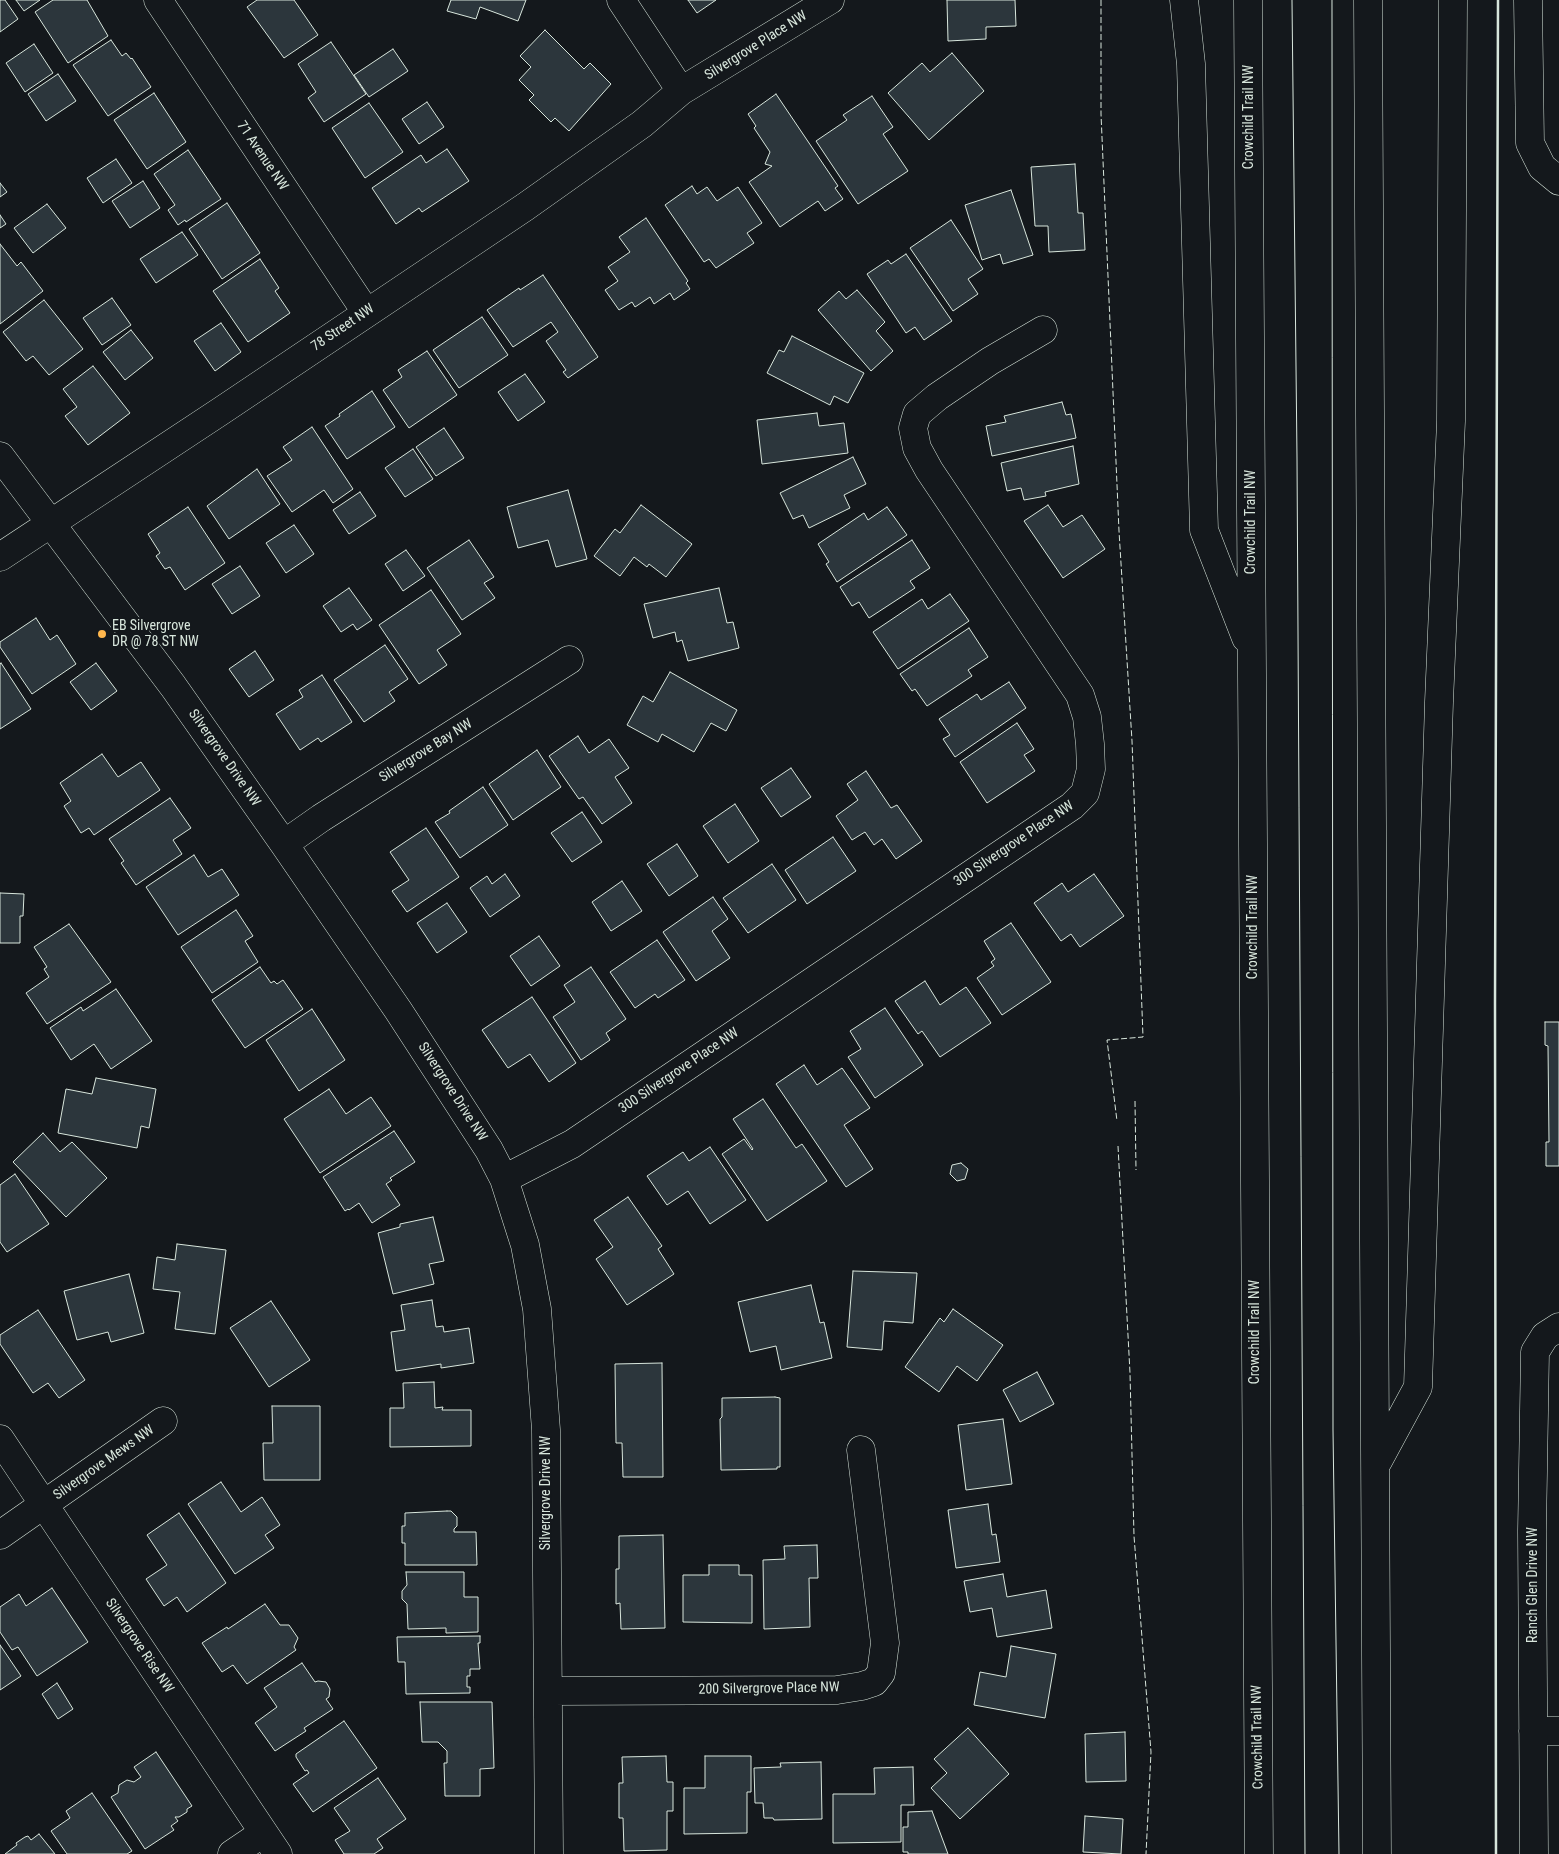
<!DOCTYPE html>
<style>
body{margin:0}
canvas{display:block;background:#14181c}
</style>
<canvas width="1559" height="1854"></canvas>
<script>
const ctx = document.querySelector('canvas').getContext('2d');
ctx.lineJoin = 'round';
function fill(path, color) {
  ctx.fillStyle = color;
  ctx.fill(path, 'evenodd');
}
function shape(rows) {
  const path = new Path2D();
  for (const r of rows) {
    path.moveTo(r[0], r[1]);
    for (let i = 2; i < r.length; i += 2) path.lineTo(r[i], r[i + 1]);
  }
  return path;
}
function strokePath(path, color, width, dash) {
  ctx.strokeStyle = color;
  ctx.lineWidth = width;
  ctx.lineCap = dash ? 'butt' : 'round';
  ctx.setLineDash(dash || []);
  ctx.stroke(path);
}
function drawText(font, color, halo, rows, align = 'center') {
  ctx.font = font + ' "Roboto Condensed",sans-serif';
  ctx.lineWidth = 4;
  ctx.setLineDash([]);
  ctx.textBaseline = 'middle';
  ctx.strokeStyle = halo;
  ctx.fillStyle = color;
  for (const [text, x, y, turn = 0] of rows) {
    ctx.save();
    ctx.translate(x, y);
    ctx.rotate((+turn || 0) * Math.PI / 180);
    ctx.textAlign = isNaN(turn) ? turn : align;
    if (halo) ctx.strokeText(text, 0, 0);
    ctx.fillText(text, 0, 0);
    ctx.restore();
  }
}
const building = shape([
 [0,0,5,0,18,19,0,32,0,0],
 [16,0,40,0,24,11,16,0],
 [53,0,87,0,108,36,68,63,35,12,53,0],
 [257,0,294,0,318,35,284,58,247,7,257,0],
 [451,0,526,0,518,21,480,7,476,19,447,11,451,0],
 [688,0,716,0,697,13,688,0],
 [947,0,1015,0,1016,26,986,27,986,39,948,41,947,0],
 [545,30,584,69,590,63,611,84,569,131,555,118,551,122,529,100,534,95,519,80,531,67,520,56,545,30],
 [111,40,122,56,126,53,131,59,132,58,151,87,108,116,73,65,111,40],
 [331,42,366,94,324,122,308,98,316,92,298,64,331,42],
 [34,44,53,73,25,92,6,63,34,44],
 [393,49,408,71,369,97,354,75,393,49],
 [952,53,984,91,929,140,888,93,922,63,930,72,952,53],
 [58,74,76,101,46,121,28,94,58,74],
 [154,93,186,142,147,169,114,120,154,93],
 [776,94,838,186,835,188,843,199,825,211,818,201,780,227,749,182,772,166,765,164,770,152,754,128,756,126,748,114,776,94],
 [872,96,893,127,883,134,908,171,858,204,816,141,847,120,843,115,872,96],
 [427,102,444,127,419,144,402,119,427,102],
 [369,103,403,152,365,178,332,128,369,103],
 [447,149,469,181,422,212,419,208,396,224,372,188,421,155,426,163,447,149],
 [188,150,221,199,186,222,185,220,178,225,168,210,175,205,154,174,188,150],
 [116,159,132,183,103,203,87,178,116,159],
 [1075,164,1078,213,1083,213,1085,250,1049,252,1048,226,1035,226,1031,167,1075,164],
 [143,181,160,208,130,228,112,201,143,181],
 [0,183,7,192,0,197,0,183],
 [692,186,697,194,707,187,717,201,738,187,762,223,747,233,754,243,716,268,709,259,704,262,665,205,692,186],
 [1011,190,1033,255,1003,264,1000,254,982,260,965,205,1011,190],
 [227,203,260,253,222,279,189,229,227,203],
 [47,204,66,228,33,253,14,228,47,204],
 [0,215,6,224,0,228,0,215],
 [646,218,688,281,686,283,690,289,674,300,670,293,654,304,650,297,635,307,632,302,619,310,605,290,618,281,608,267,630,252,619,237,646,218],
 [951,220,983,269,968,279,978,294,953,311,910,248,951,220],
 [182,232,198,255,156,283,140,259,182,232],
 [0,244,17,266,21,262,43,291,0,324,0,244],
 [906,254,952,321,924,340,915,327,906,333,867,274,888,260,891,264,906,254],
 [260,259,279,288,275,291,290,313,248,342,213,291,260,259],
 [543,275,598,357,568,378,563,372,566,370,546,341,558,332,551,322,513,347,487,310,519,288,520,290,543,275],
 [857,290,885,322,876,331,893,351,871,371,818,310,839,291,846,299,857,290],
 [112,298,131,325,102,345,83,318,112,298],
 [44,300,83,349,49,375,33,356,26,361,3,332,44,300],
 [482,317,508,355,459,388,433,350,482,317],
 [221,323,241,352,215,371,194,341,221,323],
 [131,330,153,358,125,380,103,352,131,330],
 [792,336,864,373,848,403,834,396,830,405,767,373,779,350,784,352,792,336],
 [427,351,457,395,409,428,383,390,402,377,398,370,427,351],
 [93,366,130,413,88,445,65,416,77,407,63,389,93,366],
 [525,374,545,402,518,421,498,392,525,374],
 [372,391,395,427,347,459,325,426,340,416,339,414,372,391],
 [1062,402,1066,415,1071,414,1076,438,992,456,986,426,1006,422,1004,416,1062,402],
 [817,413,819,426,844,423,848,453,762,464,757,420,817,413],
 [312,427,353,489,333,503,324,490,292,512,267,476,292,460,283,447,312,427],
 [444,428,464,458,436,476,416,447,444,428],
 [1073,446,1079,484,1045,492,1046,496,1024,500,1021,488,1007,491,1001,463,1073,446],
 [413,449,433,479,405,497,385,468,413,449],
 [853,457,866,484,844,495,850,508,809,528,803,515,793,519,780,493,853,457],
 [257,469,280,504,229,539,207,506,257,469],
 [568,490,587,559,556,567,548,540,518,548,507,507,568,490],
 [360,492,376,516,349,534,333,510,360,492],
 [641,505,692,544,666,577,649,564,647,567,634,557,620,576,594,556,615,529,620,533,641,505],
 [1048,505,1063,527,1082,515,1105,549,1063,578,1024,521,1048,505],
 [188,507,225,563,185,590,170,567,165,569,156,556,160,553,148,534,188,507],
 [887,507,907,535,837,582,826,564,829,562,818,544,864,513,868,520,887,507],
 [294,525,314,554,286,573,266,543,294,525],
 [469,540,494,577,484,583,495,598,462,620,427,568,469,540],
 [912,540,930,568,910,581,915,588,869,618,859,602,852,606,840,587,912,540],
 [406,550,425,576,403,591,385,564,406,550],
 [240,566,260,596,232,614,212,584,240,566],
 [349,588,372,620,357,630,353,624,341,632,323,606,349,588],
 [719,588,727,623,733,622,739,648,688,661,682,640,677,642,675,632,653,638,644,604,719,588],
 [431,590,461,634,437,650,447,665,419,684,379,625,431,590],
 [950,594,969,621,898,669,873,632,922,599,928,609,950,594],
 [36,618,50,640,57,635,76,664,32,694,0,647,0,642,36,618],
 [969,628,988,657,968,670,972,676,927,706,915,689,912,691,900,674,969,628],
 [385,645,408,679,389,692,395,701,364,722,334,680,385,645],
 [255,651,274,680,249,697,229,669,255,651],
 [1,663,31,709,0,729,0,664,1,663],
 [96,663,117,691,91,710,70,682,96,663],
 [670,672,737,710,726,731,711,723,694,752,662,734,658,742,627,725,643,696,653,702,670,672],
 [322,675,352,722,321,742,318,738,300,750,276,714,303,697,299,690,322,675],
 [1009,682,1026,708,955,757,943,739,950,735,939,719,977,694,981,700,1009,682],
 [1017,723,1034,749,1024,755,1035,771,987,803,960,762,1017,723],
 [578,736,589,753,609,739,629,768,615,777,632,803,602,824,583,797,579,799,549,756,578,736],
 [537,750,561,787,513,820,489,784,537,750],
 [102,754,118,777,141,762,160,790,94,835,89,828,81,833,64,806,71,801,60,783,102,754],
 [791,768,811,797,781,817,761,788,791,768],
 [866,771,891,808,897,805,922,841,896,859,882,839,874,845,865,832,852,840,836,816,858,800,847,784,866,771],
 [483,787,508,825,460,858,435,822,450,813,449,811,483,787],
 [170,798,191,828,173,840,182,854,136,885,121,863,124,861,109,839,170,798],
 [735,804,759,841,728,863,703,826,735,804],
 [582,812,602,842,572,862,551,833,582,812],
 [426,828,459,877,407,912,392,891,409,880,390,852,426,828],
 [833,837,856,871,807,904,785,870,833,837],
 [677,844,698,876,669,896,647,864,677,844],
 [194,855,208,877,222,869,239,895,178,935,146,887,194,855],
 [772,864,796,900,748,933,723,898,772,864],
 [505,874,520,896,490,917,470,888,487,876,492,884,505,874],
 [1094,874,1124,916,1080,947,1071,934,1061,941,1034,903,1062,883,1068,892,1094,874],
 [622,881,642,911,611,931,592,902,622,881],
 [0,893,24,894,23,916,20,916,20,943,0,943,0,893],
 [713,897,728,919,712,931,730,958,696,981,663,932,713,897],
 [447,903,467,932,437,953,417,923,447,903],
 [236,910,253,936,245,941,258,962,212,993,181,947,236,910],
 [1011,923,1051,982,1002,1015,977,978,994,966,991,962,995,959,984,941,1011,923],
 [69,924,111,982,47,1024,26,993,49,977,44,969,47,967,34,947,69,924],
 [539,936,560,966,531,986,510,956,539,936],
 [657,940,685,980,658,998,655,994,635,1008,610,972,657,940],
 [260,967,271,983,274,981,277,984,283,980,303,1009,245,1048,212,1000,260,967],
 [591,967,626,1019,606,1033,610,1040,581,1060,553,1017,575,1002,564,985,591,967],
 [925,981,940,1005,966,987,991,1023,940,1057,922,1031,918,1034,895,1001,925,981],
 [116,989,152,1041,111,1069,94,1044,71,1060,50,1028,81,1007,83,1011,116,989],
 [532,997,576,1063,549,1082,530,1054,508,1068,482,1030,532,997],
 [885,1008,923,1065,875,1098,848,1057,861,1049,850,1031,885,1008],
 [312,1009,345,1060,299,1091,266,1040,312,1009],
 [1545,1022,1559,1022,1559,1166,1546,1166,1546,1142,1549,1142,1548,1046,1545,1045,1545,1022],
 [804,1065,817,1085,842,1068,870,1108,844,1125,873,1169,846,1187,776,1084,804,1065],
 [96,1078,156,1089,149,1128,141,1126,137,1148,58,1133,66,1089,92,1094,96,1078],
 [329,1089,346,1114,371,1097,391,1126,320,1173,284,1119,329,1089],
 [763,1099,796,1148,802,1144,827,1181,767,1221,722,1154,744,1139,752,1150,753,1149,733,1119,763,1099],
 [394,1131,415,1162,390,1178,392,1180,386,1184,400,1205,372,1223,359,1203,349,1210,348,1209,345,1211,323,1177,394,1131],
 [43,1133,60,1152,72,1142,107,1178,66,1217,13,1162,43,1133],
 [710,1147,746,1200,710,1224,688,1191,667,1205,647,1176,683,1152,689,1161,710,1147],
 [961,1163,968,1169,965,1179,957,1181,950,1174,952,1165,961,1163],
 [15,1174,49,1224,7,1252,0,1242,0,1185,15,1174],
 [628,1197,662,1246,658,1249,674,1274,627,1305,596,1259,613,1247,594,1220,628,1197],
 [433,1217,444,1261,429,1264,434,1284,393,1294,378,1233,400,1227,400,1224,433,1217],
 [177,1244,226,1250,215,1334,175,1329,180,1292,153,1289,157,1257,175,1260,177,1244],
 [853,1271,917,1273,913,1323,884,1321,882,1350,847,1347,853,1271],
 [129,1274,144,1333,111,1342,108,1332,77,1340,64,1291,129,1274],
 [811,1285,820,1323,824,1322,832,1358,781,1370,776,1346,750,1352,738,1302,811,1285],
 [432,1300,436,1327,443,1326,444,1332,469,1328,474,1363,441,1368,441,1364,396,1371,391,1332,405,1330,401,1305,432,1300],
 [271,1301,310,1360,269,1387,230,1328,271,1301],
 [953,1309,1003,1345,977,1381,957,1366,939,1392,905,1367,940,1318,944,1322,953,1309],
 [38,1310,85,1380,59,1398,48,1383,33,1393,0,1344,0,1335,38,1310],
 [662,1363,663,1477,623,1477,622,1443,616,1443,615,1364,662,1363],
 [1037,1372,1054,1404,1020,1422,1003,1390,1037,1372],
 [434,1382,435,1408,443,1407,442,1410,471,1410,471,1446,390,1447,390,1408,404,1408,403,1383,434,1382],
 [775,1397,780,1398,780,1467,777,1467,777,1469,721,1470,720,1419,722,1417,722,1398,775,1397],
 [272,1406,320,1406,320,1480,264,1480,263,1443,273,1443,272,1406],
 [1003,1419,1012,1484,966,1490,958,1425,1003,1419],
 [221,1482,241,1512,262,1497,280,1525,265,1535,274,1548,235,1574,188,1504,221,1482],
 [988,1504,992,1535,996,1534,1000,1562,956,1568,948,1510,988,1504],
 [447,1511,451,1511,457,1517,457,1526,454,1529,454,1532,476,1532,477,1565,405,1565,405,1543,402,1543,402,1526,405,1526,405,1513,447,1511],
 [179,1513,226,1583,187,1612,177,1597,164,1606,146,1579,167,1565,147,1535,179,1513],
 [663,1535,665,1628,621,1629,620,1603,616,1604,616,1569,619,1569,619,1536,663,1535],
 [817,1545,818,1578,809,1578,810,1627,764,1629,763,1560,785,1559,784,1546,817,1545],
 [709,1565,739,1565,739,1575,752,1575,752,1623,683,1622,683,1575,709,1575,709,1565],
 [406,1572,464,1572,464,1597,478,1597,478,1632,446,1633,446,1628,408,1629,407,1604,402,1599,402,1591,407,1585,406,1572],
 [1003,1574,1007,1597,1046,1590,1052,1628,997,1637,992,1608,970,1612,964,1581,1003,1574],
 [52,1588,88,1642,37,1676,18,1647,12,1650,0,1632,0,1607,19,1594,26,1606,52,1588],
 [265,1604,280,1625,289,1625,298,1638,294,1647,296,1650,247,1684,233,1665,222,1672,202,1643,227,1627,228,1629,265,1604],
 [480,1636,480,1643,478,1643,480,1669,470,1669,470,1676,467,1676,467,1687,470,1687,470,1693,406,1694,405,1662,398,1662,397,1637,480,1636],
 [0,1645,21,1676,0,1690,0,1645],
 [1011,1646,1056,1654,1045,1718,974,1705,980,1672,1006,1677,1011,1646],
 [302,1663,315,1682,318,1681,326,1682,330,1689,329,1697,326,1699,333,1709,304,1728,306,1731,275,1751,255,1723,277,1707,264,1688,302,1663],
 [57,1683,73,1709,58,1719,42,1694,57,1683],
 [420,1702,492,1702,494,1768,480,1769,480,1796,445,1796,444,1763,447,1763,447,1751,438,1742,422,1742,420,1702],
 [344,1721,377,1768,313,1812,293,1784,309,1773,307,1770,305,1771,296,1757,296,1754,344,1721],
 [968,1728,1009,1774,960,1819,931,1788,947,1773,934,1759,968,1728],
 [1125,1732,1126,1781,1086,1782,1085,1734,1125,1732],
 [156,1752,192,1806,187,1809,187,1812,179,1817,175,1817,178,1821,171,1826,174,1830,145,1849,111,1797,118,1793,119,1785,127,1780,134,1782,141,1777,134,1767,156,1752],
 [666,1756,667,1782,673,1782,673,1811,667,1811,667,1850,624,1851,623,1818,619,1818,619,1783,623,1783,622,1757,666,1756],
 [705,1756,751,1756,751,1792,747,1792,747,1833,684,1834,684,1788,705,1788,705,1756],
 [821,1762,822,1819,774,1820,773,1818,764,1818,763,1803,755,1803,754,1768,781,1767,780,1763,821,1762],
 [913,1767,914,1805,901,1805,901,1842,833,1843,833,1794,875,1794,874,1768,913,1767],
 [378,1778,406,1819,377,1839,383,1848,374,1854,344,1854,335,1840,350,1831,334,1808,378,1778],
 [92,1793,132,1851,127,1854,67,1854,51,1831,70,1818,66,1811,92,1793],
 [932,1811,948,1854,908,1854,908,1852,903,1852,903,1827,908,1827,908,1812,932,1811],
 [1085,1816,1123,1819,1121,1854,1083,1852,1085,1816],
 [39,1834,55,1854,5,1854,17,1845,16,1843,25,1837,28,1836,31,1840,39,1834]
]);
const minor = shape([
 [158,0,366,312],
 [621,0,681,91],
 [1528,0,1530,143,1542,167,1559,181],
 [0,456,173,686,284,844,398,1010,489,1150,504,1179,525,1245,537,1309,546,1430,549,1854],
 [0,557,221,411,525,207,642,124,681,91,830,0],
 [284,844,321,818,569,660],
 [504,1179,572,1144,1072,806,1085,793,1091,769,1090,744,1087,717,1080,695,929,470,917,448,913,428,917,414,937,397,990,361,1043,330],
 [0,1439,278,1854],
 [0,1535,163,1421],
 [548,1691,837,1690,862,1686,874,1682,881,1673,885,1643,861,1450],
 [1533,1731,1559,1731],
 [232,1854,263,1833],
 [1534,1854,1532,1531,1535,1352,1545,1336,1559,1327]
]);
const highway = shape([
 [1184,0,1191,64,1204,530,1246,638],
 [1248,0,1259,1854],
 [1368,0,1377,1854],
 [1378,1461,1418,1387,1439,702,1451,421,1453,0]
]);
const tram = shape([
 [1292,0,1297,458,1305,1854],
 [1332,0,1333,1430,1339,1854]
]);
const fence = shape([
 [1101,0,1101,114,1119,531,1132,741,1143,1037,1107,1040,1117,1121],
 [1135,1101,1136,1170],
 [1118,1146,1130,1373,1134,1536,1151,1752,1146,1854]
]);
const wall = shape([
 [1496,1854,1495,1002,1498,0]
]);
const markers = [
 [102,634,5,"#ffb74d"]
];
const streetNames = [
 ["Silvergrove Place NW",756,46,-32],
 ["Crowchild Trail NW",1249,117,-90],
 ["71 Avenue NW",262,156,56],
 ["78 Street NW",343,328,-34],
 ["Crowchild Trail NW",1251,522,-90],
 ["Silvergrove Bay NW",426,751,-32],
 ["Silvergrove Drive NW",224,758,55],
 ["300 Silvergrove Place NW",1014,844,-34],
 ["Crowchild Trail NW",1253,927,-90],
 ["300 Silvergrove Place NW",679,1071,-34],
 ["Silvergrove Drive NW",452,1092,57],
 ["Crowchild Trail NW",1255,1332,-90],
 ["Silvergrove Mews NW",104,1463,-35],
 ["Silvergrove Drive NW",546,1493,-90],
 ["Ranch Glen Drive NW",1533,1585,-90],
 ["Silvergrove Rise NW",139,1646,56],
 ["200 Silvergrove Place NW",769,1689,-1],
 ["Crowchild Trail NW",1258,1737,-91]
];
const poiNames = [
 ["EB Silvergrove",112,626],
 ["DR @ 78 ST NW",112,642]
];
fill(building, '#2c363c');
strokePath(building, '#d8e6dc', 1);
strokePath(minor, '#d8e6dc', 29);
strokePath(highway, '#d8e6dc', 29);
strokePath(minor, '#14181c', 28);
strokePath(highway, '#14181c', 28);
strokePath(tram, '#d8e6dc', 1);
strokePath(fence, '#d8e6dc', 1, [6, 2.5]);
strokePath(wall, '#d8e6dc', 2.5);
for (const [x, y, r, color] of markers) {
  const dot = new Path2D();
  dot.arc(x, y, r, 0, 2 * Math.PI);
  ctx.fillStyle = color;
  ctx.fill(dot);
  strokePath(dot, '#14181c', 2);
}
drawText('14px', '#d8e6dc', '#14181c', streetNames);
drawText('14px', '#d8e6dc', '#14181c', poiNames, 'left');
</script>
